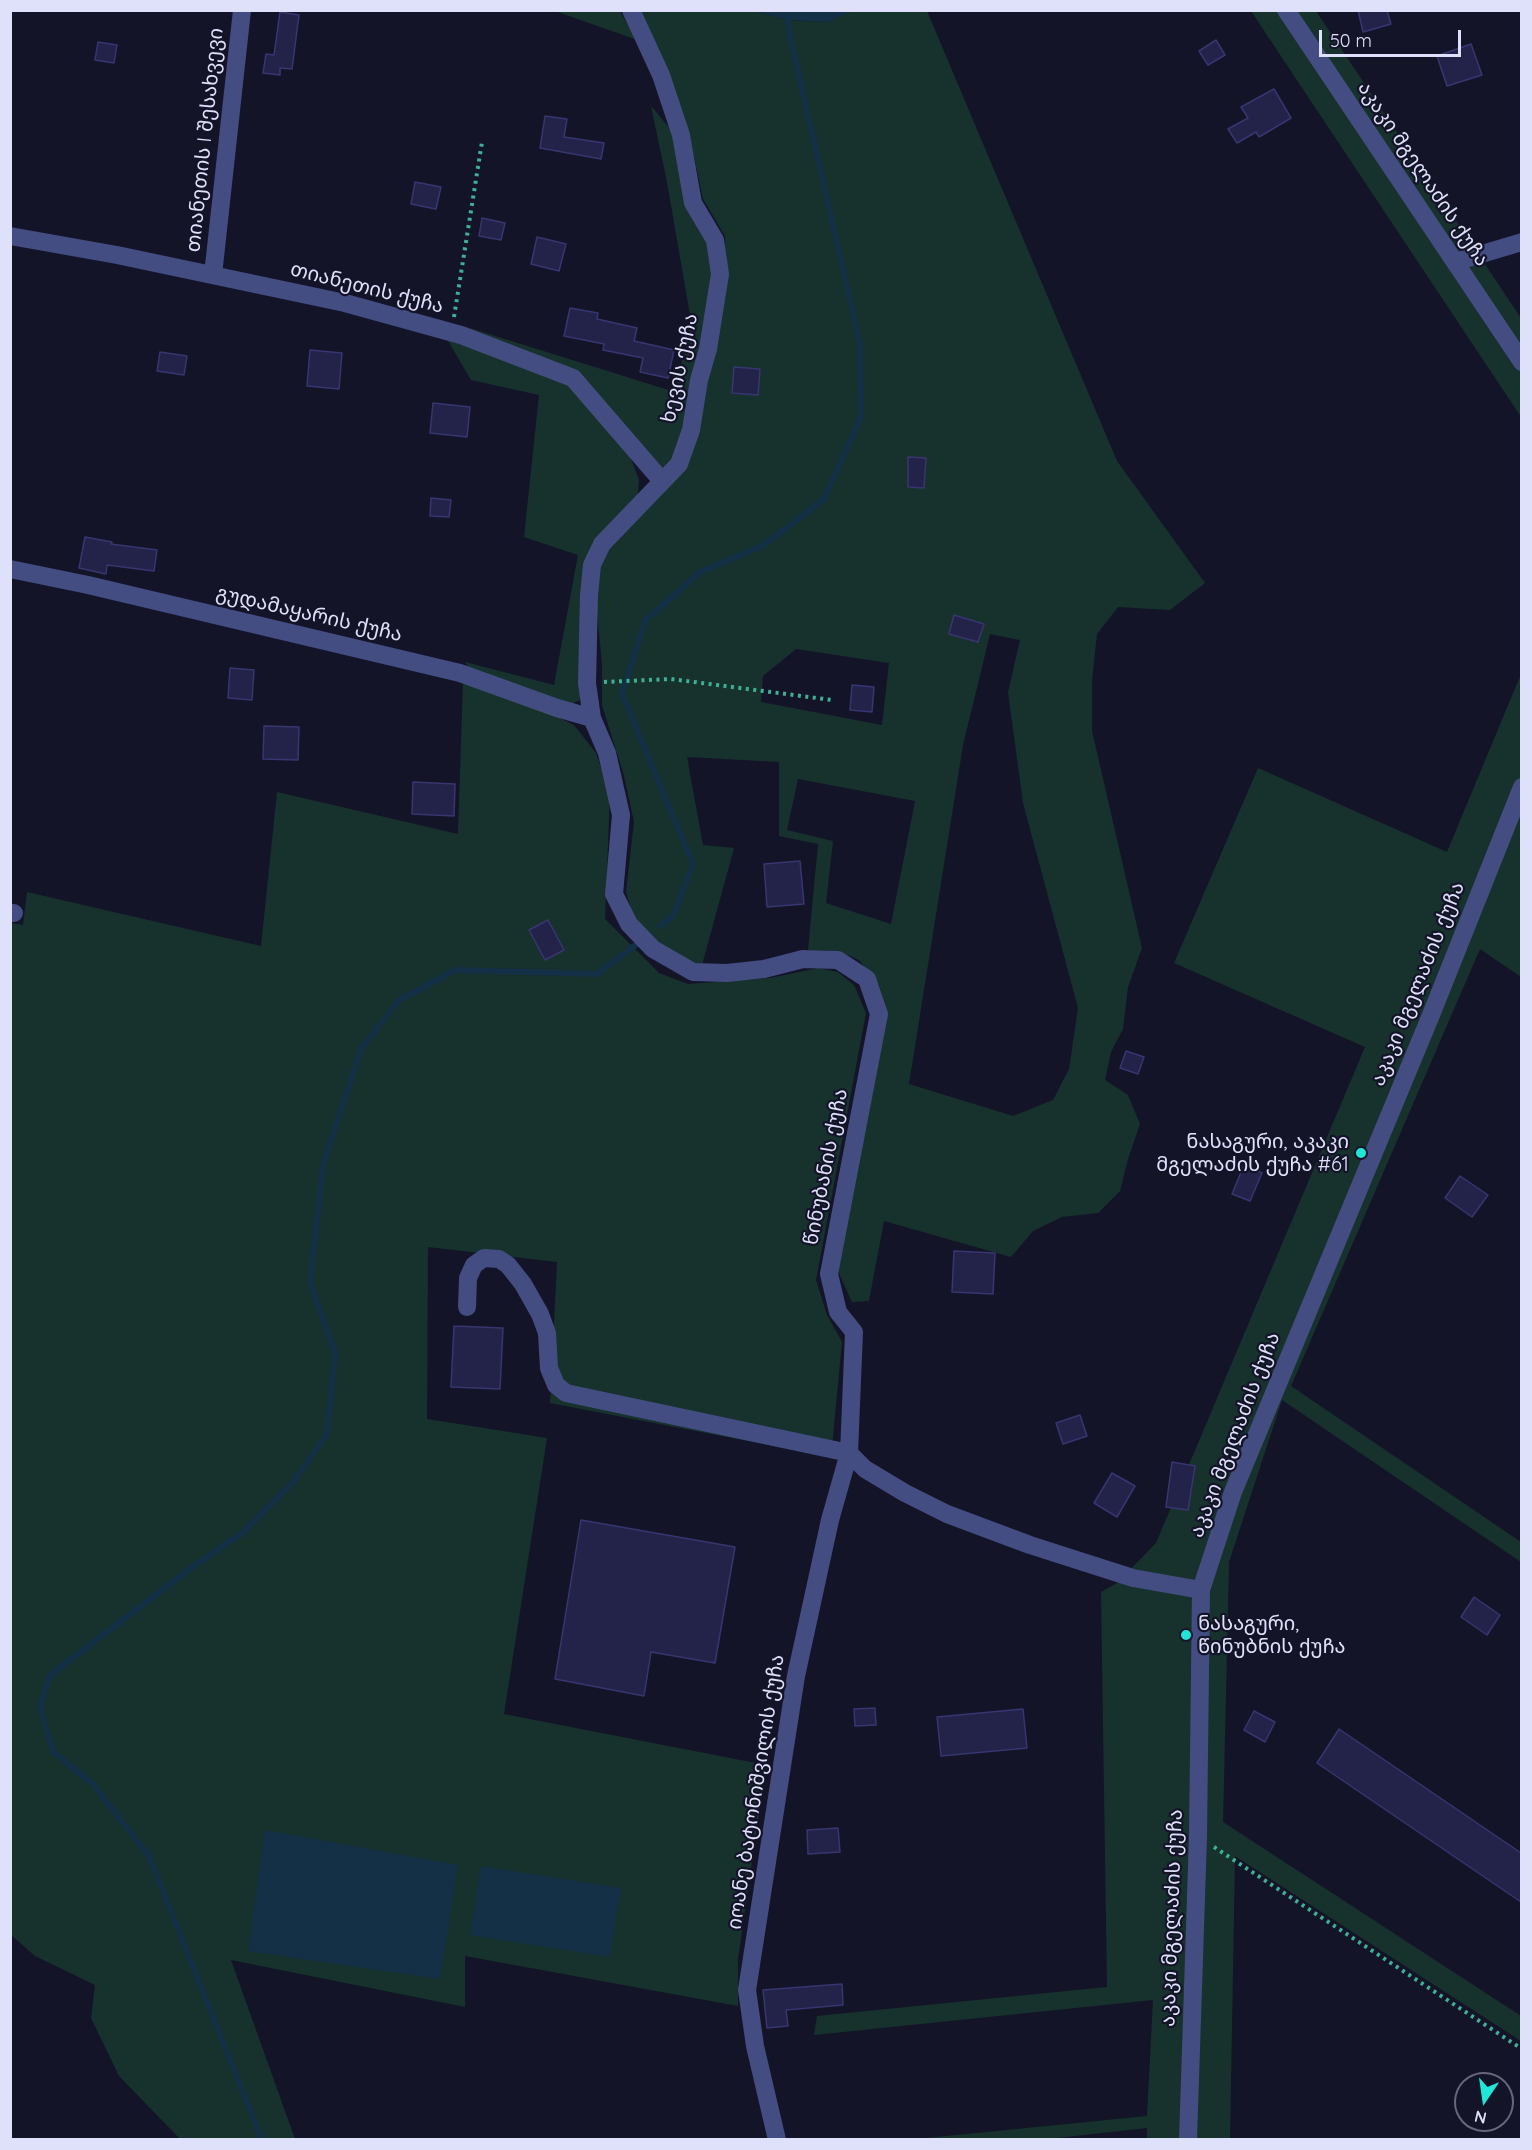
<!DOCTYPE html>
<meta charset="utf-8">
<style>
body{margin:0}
#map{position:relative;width:1532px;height:2150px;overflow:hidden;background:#141429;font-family:Quicksand,sans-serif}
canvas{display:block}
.frame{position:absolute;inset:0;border:12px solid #dfe1fb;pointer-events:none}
.north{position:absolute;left:1454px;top:2072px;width:60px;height:60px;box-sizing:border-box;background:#141429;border:2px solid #65667d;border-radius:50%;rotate:193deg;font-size:16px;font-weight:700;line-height:24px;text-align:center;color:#dfe1fb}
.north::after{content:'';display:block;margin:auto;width:21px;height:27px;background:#20e6d7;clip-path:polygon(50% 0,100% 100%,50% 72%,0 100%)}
.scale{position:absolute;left:1319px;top:30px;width:142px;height:27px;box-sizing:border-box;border:3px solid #dfe1fb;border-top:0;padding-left:8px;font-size:18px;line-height:21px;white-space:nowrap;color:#dfe1fb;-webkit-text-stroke:4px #141429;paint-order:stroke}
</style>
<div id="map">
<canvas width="1532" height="2150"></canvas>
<div class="frame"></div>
<div class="north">N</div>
<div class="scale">50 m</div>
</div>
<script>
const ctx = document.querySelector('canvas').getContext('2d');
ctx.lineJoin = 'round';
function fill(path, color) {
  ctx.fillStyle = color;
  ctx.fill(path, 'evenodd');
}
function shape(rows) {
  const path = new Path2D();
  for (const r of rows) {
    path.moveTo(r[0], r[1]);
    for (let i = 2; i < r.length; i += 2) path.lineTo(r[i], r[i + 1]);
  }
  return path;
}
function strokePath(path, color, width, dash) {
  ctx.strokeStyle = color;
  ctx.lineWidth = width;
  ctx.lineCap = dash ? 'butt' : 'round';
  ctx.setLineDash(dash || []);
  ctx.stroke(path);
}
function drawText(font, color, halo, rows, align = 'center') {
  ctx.font = font + ' Quicksand,"Noto Sans Georgian",sans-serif';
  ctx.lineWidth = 4.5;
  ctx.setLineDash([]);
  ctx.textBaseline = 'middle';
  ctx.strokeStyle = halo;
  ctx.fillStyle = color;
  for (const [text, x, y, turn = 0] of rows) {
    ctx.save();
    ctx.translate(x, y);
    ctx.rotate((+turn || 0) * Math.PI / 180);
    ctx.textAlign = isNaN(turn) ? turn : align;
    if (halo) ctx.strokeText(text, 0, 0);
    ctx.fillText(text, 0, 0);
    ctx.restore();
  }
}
const green = shape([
 [555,11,620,11,637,40],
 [639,11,755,11,788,20,828,22,851,11,927,11,1117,461,1205,583,1170,610,1118,607,1097,634,1092,680,1092,731,1142,948,1128,987,1123,1029,1111,1052,1105,1080,1128,1095,1140,1124,1128,1159,1120,1191,1098,1213,1062,1217,1033,1231,1011,1257,884,1221,869,1301,852,1302,837,1269,887,1010,879,985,859,960,839,951,808,950,818,844,779,836,779,762,687,757,703,845,734,848,702,965,688,963,667,950,643,928,633,916,626,892,634,822,624,776,602,705,602,664,595,591,599,566,613,541,679,476,726,291,725,236,703,199,689,132],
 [990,634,1020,640,1008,692,1023,803,1078,1008,1069,1069,1053,1100,1013,1116,909,1084,963,745],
 [796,649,889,663,882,725,761,702,763,676],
 [798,779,915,801,891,924,826,903,833,841,787,830],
 [1251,11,1316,11,1521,318,1521,417],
 [651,106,672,131,708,244,715,272,686,427,675,458,662,471,576,372,460,325,675,392,691,321,667,182],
 [447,339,571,382,630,456,639,480,637,503,593,542,586,568,580,700,567,706,469,668,465,662,554,685,578,555,524,537,539,395,471,380],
 [1521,674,1521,977,1480,949,1291,1386,1521,1542,1521,1562,1282,1400,1229,1562,1223,1822,1521,2016,1521,2041,1235,1856,1230,2139,1147,2139,1147,2128,1039,2140,916,2139,1147,2116,1153,2000,814,2035,817,2016,1107,1987,1101,1592,1117,1583,1156,1543,1365,1047,1174,963,1258,768,1447,852],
 [463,682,547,712,574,725,596,753,610,794,605,919,659,973,688,984,770,978,818,968,838,972,854,985,866,1013,816,1280,827,1315,842,1342,831,1457,550,1403,557,1262,428,1247,427,1419,547,1438,504,1714,766,1765,738,1959,738,2006,465,1956,465,2007,231,1960,295,2139,180,2139,119,2076,91,2018,95,1985,35,1956,11,1935,11,923,23,925,27,892,261,946,277,792,458,834]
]);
const water = shape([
 [755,11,851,11,829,22,788,20],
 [265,1830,458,1865,440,1979,248,1951],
 [481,1866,621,1888,610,1957,470,1935]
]);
const stream = shape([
 [660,926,673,916,693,864,622,694,645,621,700,572,764,545,824,499,861,417,860,344,790,36,787,10],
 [262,2140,149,1856,92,1783,53,1752,40,1707,50,1675,198,1563,241,1534,292,1483,327,1434,335,1353,310,1282,323,1165,361,1049,398,1001,455,970,597,974,637,944]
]);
const building = shape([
 [1358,10,1387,10,1391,24,1363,32,1358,10],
 [280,12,299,15,292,69,280,68,280,75,263,73,266,54,274,55,280,12],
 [1216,40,1225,55,1208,65,1199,51,1216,40],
 [98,42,117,45,114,63,95,60,98,42],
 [1471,44,1482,75,1447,86,1437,56,1471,44],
 [1274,89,1291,118,1259,137,1256,132,1237,143,1228,129,1248,118,1241,107,1274,89],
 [545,116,567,119,564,137,604,143,601,159,540,148,545,116],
 [415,182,441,187,436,209,411,204,415,182],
 [482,218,505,223,501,240,479,236,482,218],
 [537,237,566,244,559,271,531,264,537,237],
 [570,308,598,313,597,319,637,328,634,341,674,350,668,378,640,372,643,358,603,350,604,344,564,336,570,308],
 [310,350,342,353,339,389,307,386,310,350],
 [160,352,187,356,184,375,157,371,160,352],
 [734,367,760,369,758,395,732,393,734,367],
 [433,403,470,407,467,437,430,433,433,403],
 [908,457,926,458,924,488,908,487,908,457],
 [431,498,451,500,449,517,430,516,431,498],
 [85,537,112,542,111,544,157,550,154,571,107,565,106,574,79,568,85,537],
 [954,615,984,624,978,642,949,634,954,615],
 [230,668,254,670,252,700,228,698,230,668],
 [852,685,874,687,872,712,850,710,852,685],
 [264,726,299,727,298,760,263,759,264,726],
 [413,782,455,784,454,816,412,814,413,782],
 [800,861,804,904,767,907,764,864,800,861],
 [548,920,564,950,545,960,529,930,548,920],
 [1126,1051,1144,1057,1138,1074,1120,1068,1126,1051],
 [1244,1165,1262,1173,1250,1201,1232,1194,1244,1165],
 [1460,1176,1488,1195,1472,1217,1445,1198,1460,1176],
 [954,1251,995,1253,993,1294,952,1292,954,1251],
 [454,1326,503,1328,500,1389,451,1387,454,1326],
 [1080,1415,1087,1436,1063,1444,1056,1423,1080,1415],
 [1172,1462,1195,1466,1188,1510,1166,1507,1172,1462],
 [1112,1473,1135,1486,1117,1517,1094,1503,1112,1473],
 [581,1520,735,1547,715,1663,651,1652,644,1696,555,1679,581,1520],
 [1474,1597,1500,1615,1487,1635,1461,1617,1474,1597],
 [875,1708,876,1725,855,1726,854,1709,875,1708],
 [1023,1709,1027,1748,941,1756,937,1717,1023,1709],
 [1254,1711,1275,1722,1265,1742,1244,1730,1254,1711],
 [1339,1729,1521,1853,1521,1902,1317,1763,1339,1729],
 [838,1828,840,1852,808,1854,807,1830,838,1828],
 [842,1984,843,2005,786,2010,788,2026,767,2028,763,1990,842,1984]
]);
const path = shape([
 [454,317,482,142],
 [604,682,671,679,832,700],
 [1214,1847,1522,2049]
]);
const minor = shape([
 [631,10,661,75,681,135,693,203,715,240,720,274,708,349,699,380,691,430,679,464,602,544,592,565,589,595,587,683,592,718,607,753,621,815,614,894,629,924,653,949,693,972,727,973,764,969,803,959,838,960,867,979,879,1014,829,1274,838,1312,854,1332,849,1453,830,1520,796,1676,747,1990,755,2046,777,2140],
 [1286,10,1522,362],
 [10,236,117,255,345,303,461,335,573,378,662,481],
 [1455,262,1522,242],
 [213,275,242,10],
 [10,569,88,585,460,673,557,708,592,718],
 [10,913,14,913],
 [467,1307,468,1278,474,1265,484,1258,499,1259,508,1265,523,1284,540,1314,547,1333,549,1368,556,1385,566,1393,849,1453],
 [849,1453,865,1469,905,1493,947,1514,1030,1545,1133,1578,1201,1590],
 [1188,2140,1198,1836,1201,1590,1233,1492,1431,1015,1522,787]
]);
const markers = [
 [1361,1153,6,"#20e6d7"],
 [1186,1635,6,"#20e6d7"]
];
const streetNames = [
 ["თიანეთის I შესახვევი",205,140,-84],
 ["აკაკი მგელაძის ქუჩა",1423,174,56],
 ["თიანეთის ქუჩა",367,288,14],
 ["ხევის ქუჩა",680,368,-78],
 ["გუდამაყარის ქუჩა",309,614,13],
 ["აკაკი მგელაძის ქუჩა",1418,984,-68],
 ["წინუბანის ქუჩა",826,1167,-79],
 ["აკაკი მგელაძის ქუჩა",1235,1435,-69],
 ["იოანე ბატონიშვილის ქუჩა",756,1792,-81],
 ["აკაკი მგელაძის ქუჩა",1172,1918,-88]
];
const poiNames = [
 ["ნასაგური, აკაკი",1349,1142],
 ["მგელაძის ქუჩა #61",1349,1165],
 ["ნასაგური,",1198,1624,"left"],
 ["წინუბნის ქუჩა",1198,1647,"left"]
];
fill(green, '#17322c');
fill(water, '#133047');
strokePath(stream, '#133047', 6);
fill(building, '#232248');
strokePath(building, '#373671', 1.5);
strokePath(path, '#3fb095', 4, [3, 4.5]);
strokePath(minor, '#444d82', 18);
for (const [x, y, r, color] of markers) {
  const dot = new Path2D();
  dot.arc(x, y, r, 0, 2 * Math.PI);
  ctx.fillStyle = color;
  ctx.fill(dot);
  strokePath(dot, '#141429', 2);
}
drawText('20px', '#dfe1fb', '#141429', streetNames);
drawText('20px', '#dfe1fb', '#141429', poiNames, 'right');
</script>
